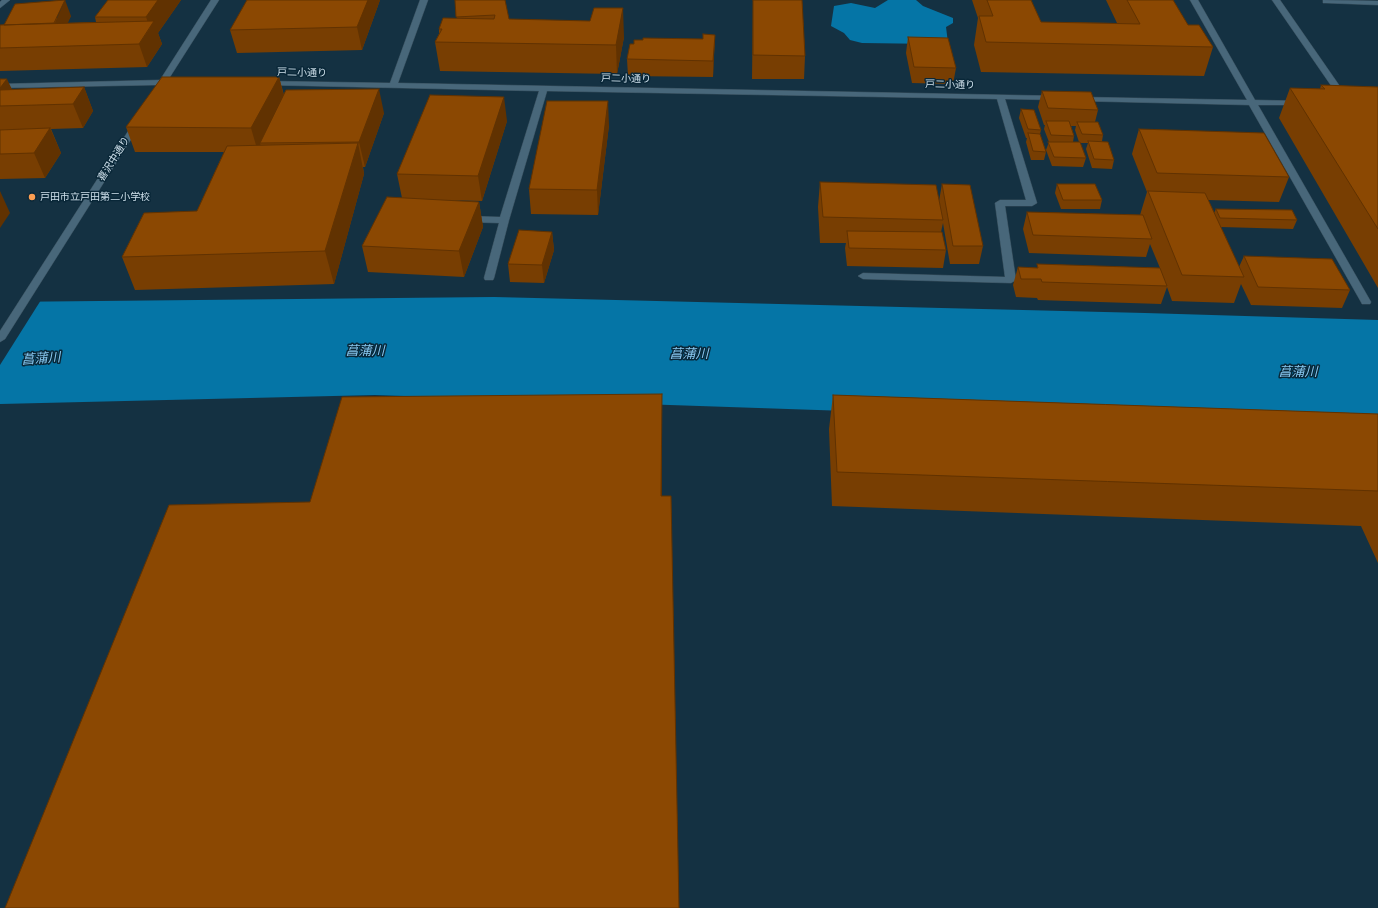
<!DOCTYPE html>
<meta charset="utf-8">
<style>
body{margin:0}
canvas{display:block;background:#143142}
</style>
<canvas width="1378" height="908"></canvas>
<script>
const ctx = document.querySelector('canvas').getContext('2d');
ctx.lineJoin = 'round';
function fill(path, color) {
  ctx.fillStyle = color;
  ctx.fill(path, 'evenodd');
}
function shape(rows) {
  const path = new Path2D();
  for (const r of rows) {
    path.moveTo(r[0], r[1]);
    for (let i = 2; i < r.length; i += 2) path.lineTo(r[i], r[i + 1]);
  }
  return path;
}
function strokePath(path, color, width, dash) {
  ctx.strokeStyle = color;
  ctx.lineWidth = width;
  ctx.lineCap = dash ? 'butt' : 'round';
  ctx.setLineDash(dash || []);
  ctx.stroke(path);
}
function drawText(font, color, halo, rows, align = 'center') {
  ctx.font = font + ' "Fira Sans Condensed","Noto Sans JP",sans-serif';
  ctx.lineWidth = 3;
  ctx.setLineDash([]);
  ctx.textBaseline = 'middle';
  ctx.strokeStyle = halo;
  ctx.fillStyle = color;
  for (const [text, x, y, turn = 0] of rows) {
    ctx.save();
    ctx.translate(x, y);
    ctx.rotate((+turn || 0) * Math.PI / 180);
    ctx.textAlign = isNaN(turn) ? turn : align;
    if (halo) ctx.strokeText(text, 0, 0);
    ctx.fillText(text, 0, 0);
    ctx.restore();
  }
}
const water = shape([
 [888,0,916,0,923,6,953,18,953,23,946,27,948,43,936,44,862,43,850,40,844,33,831,26,834,6,851,3,875,8],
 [494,297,1145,313,1378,320,1378,429,375,395,0,404,0,302]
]);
const pier = shape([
 [0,300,41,300,0,365]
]);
const minor = shape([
 [2,0,10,0,0,8,0,2,2,0],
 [211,0,219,0,168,80,178,80,178,84,165,85,160,88,157,88,157,85,0,88,0,84,160,80,211,0],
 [420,0,428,0,398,83,1060,96,1061,98,1057,100,1005,99,1037,203,1032,206,1005,206,1016,280,1011,283,863,279,858,276,863,273,1005,277,995,203,1000,200,1026,200,997,99,547,91,509,220,494,278,493,280,485,280,484,278,499,223,465,222,460,219,465,216,500,217,539,91,265,85,261,83,265,81,390,83,420,0],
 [1190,0,1198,0,1255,100,1301,101,1305,103,1301,105,1258,105,1371,302,1370,304,1362,304,1361,302,1249,105,1079,101,1075,99,1079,97,1247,100,1190,0],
 [1272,0,1280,0,1348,98,1347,100,1341,100,1272,0],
 [1323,0,1378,1,1378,5,1326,3,1323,3,1323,0],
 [138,119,142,122,5,339,0,342,0,331,134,122,138,119]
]);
const wall = shape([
 [108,0,181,0,158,33,162,44,147,67,0,71,0,25,71,16,67,23,96,22,95,17],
 [380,0,362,50,237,53,230,30],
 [455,0,509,19,624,37,617,74,440,71,435,42,439,34,439,29,457,18],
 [753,0,802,0,805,56,804,79,752,79],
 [972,0,1031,0,1041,22,1117,23,1106,0,1173,0,1188,25,1213,47,1204,76,981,72,974,45,978,18],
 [715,35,713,77,628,76,627,59,703,39],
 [908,37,956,68,953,84,912,83,906,53],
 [279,77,284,95,384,113,365,167,363,167,364,174,334,284,135,290,122,257,197,211,224,152,135,152,126,127],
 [0,79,12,89,84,87,93,111,83,128,51,129,61,153,45,178,0,179],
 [1321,85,1378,87,1378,288,1279,118,1290,88,1320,89],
 [1042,91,1098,110,1095,122,1103,135,1102,141,1114,160,1112,169,1092,168,1086,149,1088,143,1080,143,1086,158,1083,167,1052,166,1046,150,1049,142,1044,129,1045,125,1044,125,1038,107],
 [1071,126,1076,126,1075,130,1079,142,1073,142,1074,136],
 [1021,109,1041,130,1040,134,1046,152,1044,160,1031,160,1026,142,1027,138,1026,138,1019,118],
 [507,121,482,201,444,200,479,202,483,227,464,277,368,272,362,246,402,198,397,174],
 [609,125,598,215,531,214,529,189],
 [1139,129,1289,177,1279,202,1208,200,1214,213,1216,209,1297,220,1293,229,1221,227,1239,267,1244,256,1350,290,1342,308,1251,305,1241,284,1234,303,1172,301,1167,287,1161,304,1038,300,1037,298,1016,297,1013,285,1018,267,1037,268,1037,264,1160,268,1150,244,1146,257,1029,253,1023,229,1027,212,1140,215,1147,192,1132,154],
 [820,182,939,201,942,184,983,246,979,264,950,264,943,223,941,232,946,250,943,268,847,266,845,248,846,243,820,243,818,207],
 [1057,184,1102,200,1100,209,1061,209,1055,193],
 [552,232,554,250,544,283,510,282,508,264],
 [833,395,1378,414,1378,563,1361,526,832,506,829,429]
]);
const shadedWall = shape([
 [65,0,71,16,60,41,54,25],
 [158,0,181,0,158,33,162,44,147,67,139,44,150,28,146,17],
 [368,0,380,0,362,50,357,27],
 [623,8,624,37,617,74,616,45],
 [715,35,714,51,713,77,713,61],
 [279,77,285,101,260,143,261,147,258,152,251,128],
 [7,79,18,102,0,93,0,88],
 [84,87,93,111,83,128,73,104],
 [379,89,384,113,365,167,359,142],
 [504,97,507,121,482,201,478,176],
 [608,101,609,125,598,215,597,190],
 [50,128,61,153,45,178,34,153],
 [358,143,364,174,334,284,325,251],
 [0,191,10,213,0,228],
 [479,202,483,227,464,277,459,251],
 [552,232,554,250,544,283,542,265],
 [662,394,662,530,661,496]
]);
const building = shape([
 [65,0,54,23,4,25,15,4,65,0],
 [108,0,158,0,146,17,95,17,108,0],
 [247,0,368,0,357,27,230,30,247,0],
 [455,0,505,0,509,19,590,21,594,8,623,8,616,45,435,42,442,29,439,29,443,18,494,19,495,15,456,17,455,0],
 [753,0,802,0,805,56,753,55,753,0],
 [987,0,1031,0,1041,22,1140,24,1127,0,1173,0,1188,25,1199,25,1213,47,986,42,979,16,993,16,987,0],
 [154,21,139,44,0,48,0,25,154,21],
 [703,34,715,35,713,61,627,59,630,44,634,44,634,40,643,40,643,38,703,39,703,34],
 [908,37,948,38,956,68,914,67,908,37],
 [162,77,279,77,251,128,126,127,162,77],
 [0,79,7,79,0,88,0,79],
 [1321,85,1378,87,1378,229,1290,88,1325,89,1321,85],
 [84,87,73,104,0,106,0,90,84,87],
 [379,89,359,142,260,143,286,90,379,89],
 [1042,91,1091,92,1098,110,1048,108,1042,91],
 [430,95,504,97,478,176,397,174,430,95],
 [547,101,608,101,597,190,529,189,547,101],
 [1021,109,1034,110,1041,130,1028,129,1021,109],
 [1046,121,1069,121,1074,136,1051,135,1046,121],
 [1077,122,1098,122,1103,135,1082,134,1077,122],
 [50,128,34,153,0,154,0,130,50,128],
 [1139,129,1264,133,1289,177,1157,173,1139,129],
 [1028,133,1040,134,1046,152,1033,151,1028,133],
 [1088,141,1108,142,1114,160,1094,159,1088,141],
 [1048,142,1080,142,1086,158,1054,157,1048,142],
 [358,143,325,251,122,257,144,213,197,211,227,146,358,143],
 [820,182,936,185,943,220,823,217,820,182],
 [942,184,970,185,983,246,953,246,942,184],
 [1057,184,1095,184,1102,200,1063,200,1057,184],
 [1148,191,1205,193,1244,277,1182,275,1148,191],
 [387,197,479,202,459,251,362,246,387,197],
 [1216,209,1292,210,1297,220,1220,218,1216,209],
 [1027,212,1143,215,1152,239,1033,235,1027,212],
 [519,230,552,232,542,265,508,264,519,230],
 [847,231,942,232,946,250,849,248,847,231],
 [1244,256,1332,259,1350,290,1258,287,1244,256],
 [1037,264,1160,268,1167,286,1042,282,1041,279,1021,279,1018,267,1038,268,1037,264],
 [662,394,661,496,671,496,679,908,5,908,169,505,310,502,342,397,662,394],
 [833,395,1378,414,1378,491,837,472,833,395]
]);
const markers = [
 [32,197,4,"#fc9e52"]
];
const farStreetnames = [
 ["戸二小通り",302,73,1],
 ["戸二小通り",626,79,1],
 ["戸二小通り",950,85,1],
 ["喜沢中通り",114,159,-58]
];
const farPoinames = [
 ["戸田市立戸田第二小学校",40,197]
];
const waterNames = [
 ["菖蒲川",365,351],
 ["菖蒲川",689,354],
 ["菖蒲川",41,359,-4],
 ["菖蒲川",1298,372]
];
fill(water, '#0575a6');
fill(pier, '#143142');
strokePath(minor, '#364d5b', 1);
fill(minor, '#48677a');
fill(wall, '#783e02');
fill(shadedWall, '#613201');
fill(building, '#8b4802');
strokePath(building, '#613201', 1);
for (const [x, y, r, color] of markers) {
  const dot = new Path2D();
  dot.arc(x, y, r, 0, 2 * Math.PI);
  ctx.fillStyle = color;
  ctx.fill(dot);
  strokePath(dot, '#092738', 1.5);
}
drawText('10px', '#cfe0eb', '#092738', farStreetnames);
drawText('10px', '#cfe0eb', '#092738', farPoinames, 'left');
drawText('italic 13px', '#88c8f0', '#092738', waterNames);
</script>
